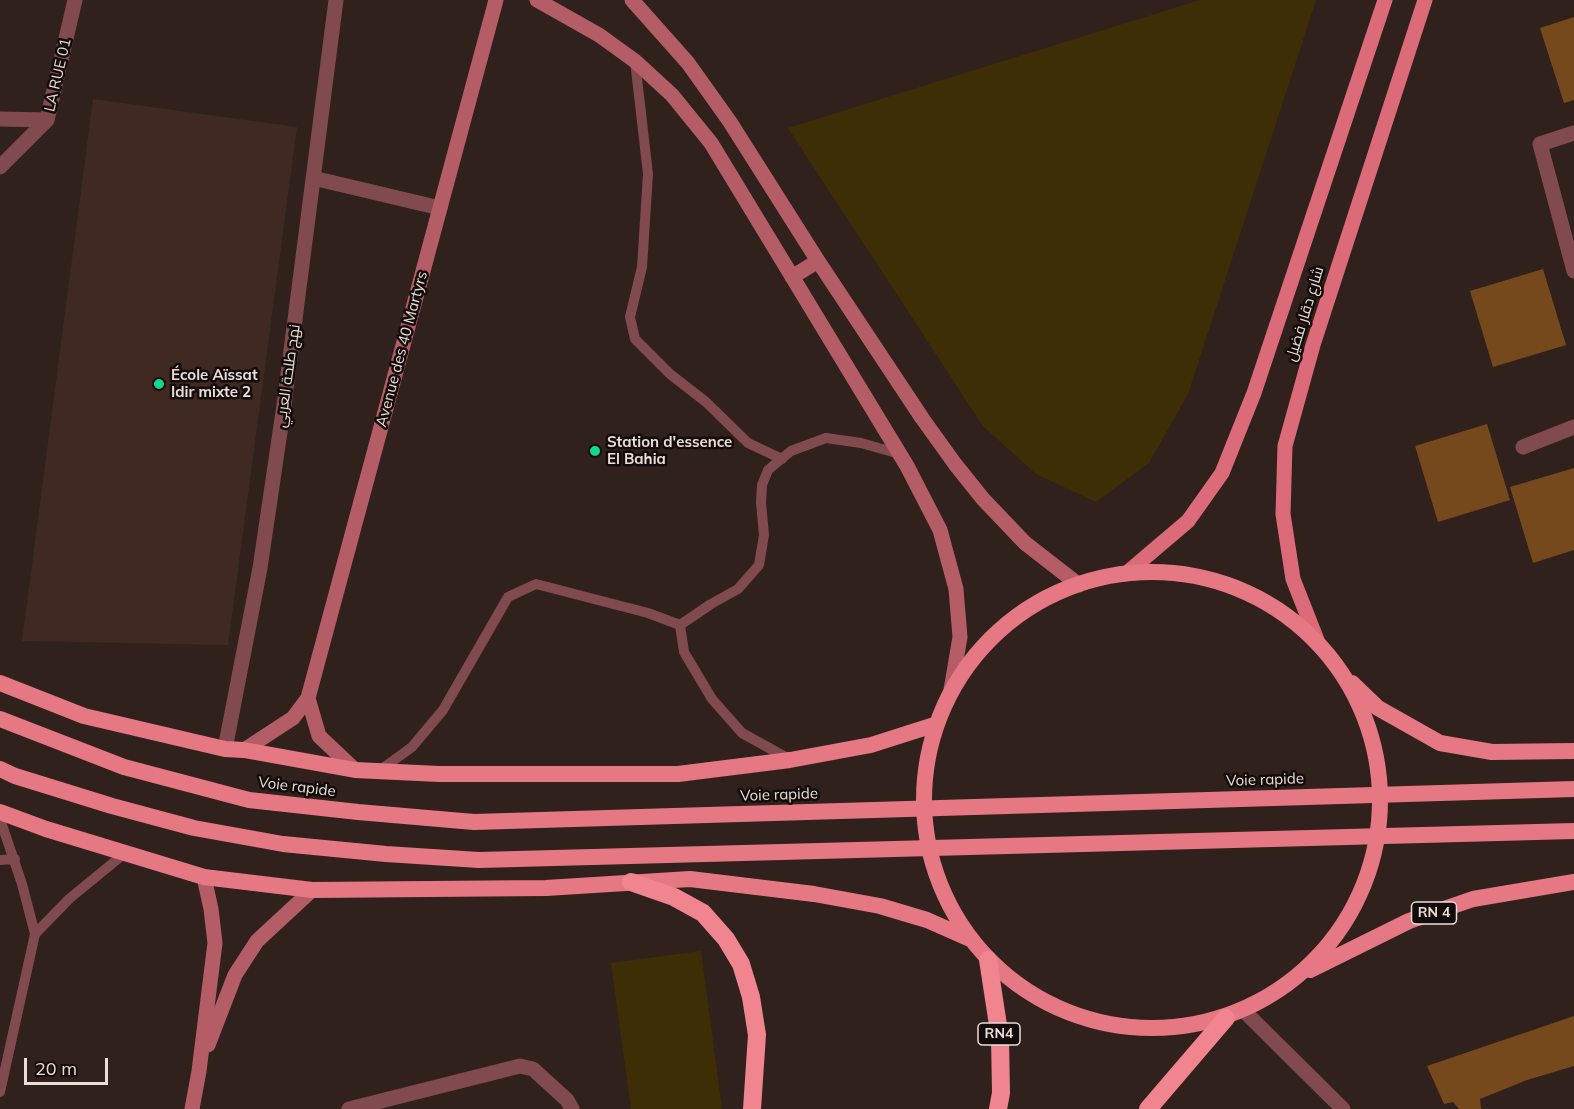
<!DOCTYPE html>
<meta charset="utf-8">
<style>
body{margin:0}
#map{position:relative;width:1574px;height:1109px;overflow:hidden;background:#31211c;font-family:Mulish,sans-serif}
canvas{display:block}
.scale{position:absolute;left:24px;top:1058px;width:84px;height:27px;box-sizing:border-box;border:3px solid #e9deda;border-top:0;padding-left:8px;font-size:18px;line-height:21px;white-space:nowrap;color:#e9deda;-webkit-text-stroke:4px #140c0a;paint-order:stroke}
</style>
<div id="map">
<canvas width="1574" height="1109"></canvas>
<div class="scale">20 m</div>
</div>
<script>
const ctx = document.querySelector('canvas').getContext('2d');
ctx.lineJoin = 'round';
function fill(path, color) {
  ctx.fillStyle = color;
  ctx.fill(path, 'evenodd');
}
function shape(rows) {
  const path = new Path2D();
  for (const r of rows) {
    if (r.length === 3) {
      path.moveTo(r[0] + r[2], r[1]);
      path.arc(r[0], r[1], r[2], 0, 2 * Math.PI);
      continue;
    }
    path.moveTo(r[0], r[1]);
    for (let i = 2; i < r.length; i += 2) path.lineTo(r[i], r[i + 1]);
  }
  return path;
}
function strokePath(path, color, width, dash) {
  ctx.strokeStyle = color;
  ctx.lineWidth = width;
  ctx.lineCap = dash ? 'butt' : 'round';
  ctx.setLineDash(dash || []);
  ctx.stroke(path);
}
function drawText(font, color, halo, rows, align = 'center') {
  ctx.font = font + ' Mulish,Cairo,sans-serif';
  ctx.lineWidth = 5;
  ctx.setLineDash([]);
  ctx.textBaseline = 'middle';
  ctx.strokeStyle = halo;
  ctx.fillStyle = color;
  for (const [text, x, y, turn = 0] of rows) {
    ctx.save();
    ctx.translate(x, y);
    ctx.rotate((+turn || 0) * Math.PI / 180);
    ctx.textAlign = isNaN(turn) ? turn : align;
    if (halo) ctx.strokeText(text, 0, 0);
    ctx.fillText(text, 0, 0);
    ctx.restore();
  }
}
const built = shape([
 [93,99,297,127,228,645,22,641]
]);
const green = shape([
 [1200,0,1316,0,1188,394,1149,463,1096,502,1036,474,983,426,788,128],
 [701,951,722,1109,631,1109,611,963]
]);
const building = shape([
 [1574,17,1574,100,1564,103,1540,28],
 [1543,269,1566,345,1493,367,1470,291],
 [1487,424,1510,500,1438,522,1415,446],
 [1574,468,1574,550,1533,563,1510,487],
 [1574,1016,1574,1066,1527,1080,1480,1099,1481,1109,1459,1109,1453,1102,1444,1104,1427,1066]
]);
const service = shape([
 [635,61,648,174,642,267,630,317,635,339,670,374,706,402,748,443,782,459],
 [680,625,711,604,738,589,759,565,764,535,761,503,762,485,768,470,791,451,826,438,861,443,900,454],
 [680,625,684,652,712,699,742,733,789,759],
 [379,771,412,747,443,710,508,597,536,584,648,613,680,625],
 [0,819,22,884,35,934,0,1092],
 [0,860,15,859],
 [35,934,69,899,125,853]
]);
const minor = shape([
 [0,119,47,120],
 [1574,133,1540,144,1574,271],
 [0,167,47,120,75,0],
 [313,178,440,208],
 [1523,447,1574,427],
 [225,749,260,568,284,405,336,0],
 [349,1109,520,1066,533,1069,567,1100,572,1109]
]);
const tertiary = shape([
 [1244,1011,1343,1109]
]);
const secondary = shape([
 [537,0,599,35,635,61,672,95,711,143,907,466,940,530,956,589,960,637,951,690],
 [632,0,688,63,730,122,818,261,922,418,955,464,983,499,1025,543,1079,585],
 [792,277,818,261],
 [308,698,319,736,355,770],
 [244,750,293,718,308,698,496,0],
 [208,1045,235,975,257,941,312,890],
 [192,1109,199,1071,215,943,211,909,204,877]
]);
const primary = shape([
 [1128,572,1188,521,1222,473,1254,393,1385,0],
 [1319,645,1293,579,1283,514,1285,446,1313,345,1425,0]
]);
const trunk = shape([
 [1152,800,228],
 [0,683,84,716,225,749,244,750,355,770,439,774,678,774,790,760,871,745,937,724],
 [1352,683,1378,708,1440,743,1492,752,1574,751],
 [0,812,46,829,204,877,312,890,546,888,690,879,814,894,880,906,927,920,970,939],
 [1310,970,1409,921,1473,899,1574,882]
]);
const motorway = shape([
 [631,882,674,897,703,913,726,939,741,964,751,997,757,1035,752,1109],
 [988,960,1000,1038,1001,1093,998,1109],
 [1148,1109,1226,1018]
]);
const trunkBridge = shape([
 [0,719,124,767,249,800,358,812,474,822,1574,789],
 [0,769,15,776,112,806,194,828,283,844,386,854,479,860,1574,831]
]);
const markers = [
 [159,384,6,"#0fd98a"],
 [595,451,6,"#0fd98a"]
];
const shields = [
 [1434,913,45],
 [999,1034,42]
];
const shieldNames = [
 ["RN 4",1434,913],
 ["RN4",999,1034]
];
const streetNames = [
 ["LA RUE 01",58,75,-77],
 ["شارع دقار فضيل",1305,314,-73],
 ["Avenue des 40 Martyrs",402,349,-75],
 ["نهج طلحة العربي",288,376,-82],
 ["Voie rapide",1265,780,-2],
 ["Voie rapide",297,787,7],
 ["Voie rapide",779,795,-2]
];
const poiNames = [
 ["École Aïssat",171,375],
 ["Idir mixte 2",171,392],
 ["Station d'essence",607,442],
 ["El Bahia",607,459]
];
fill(built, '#3f2922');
fill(green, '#3e2e06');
fill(building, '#76491c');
strokePath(service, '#814a4f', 10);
strokePath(minor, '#814a4f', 15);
strokePath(tertiary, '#814a4f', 15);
strokePath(secondary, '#b45d66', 15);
strokePath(primary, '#db6b78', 15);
strokePath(trunk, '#e67884', 16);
strokePath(motorway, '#f0848f', 18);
strokePath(trunkBridge, '#e67884', 16);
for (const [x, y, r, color] of markers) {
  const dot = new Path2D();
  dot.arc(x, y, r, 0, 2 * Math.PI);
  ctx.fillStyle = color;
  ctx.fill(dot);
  strokePath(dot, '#140c0a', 2);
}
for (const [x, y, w] of shields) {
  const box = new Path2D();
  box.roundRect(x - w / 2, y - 11, w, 22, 4.5);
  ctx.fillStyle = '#140c0a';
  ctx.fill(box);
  strokePath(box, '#e9deda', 1.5);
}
drawText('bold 14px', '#e9deda', null, shieldNames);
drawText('15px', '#e9deda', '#140c0a', streetNames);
drawText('bold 15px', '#e9deda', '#140c0a', poiNames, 'left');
</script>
